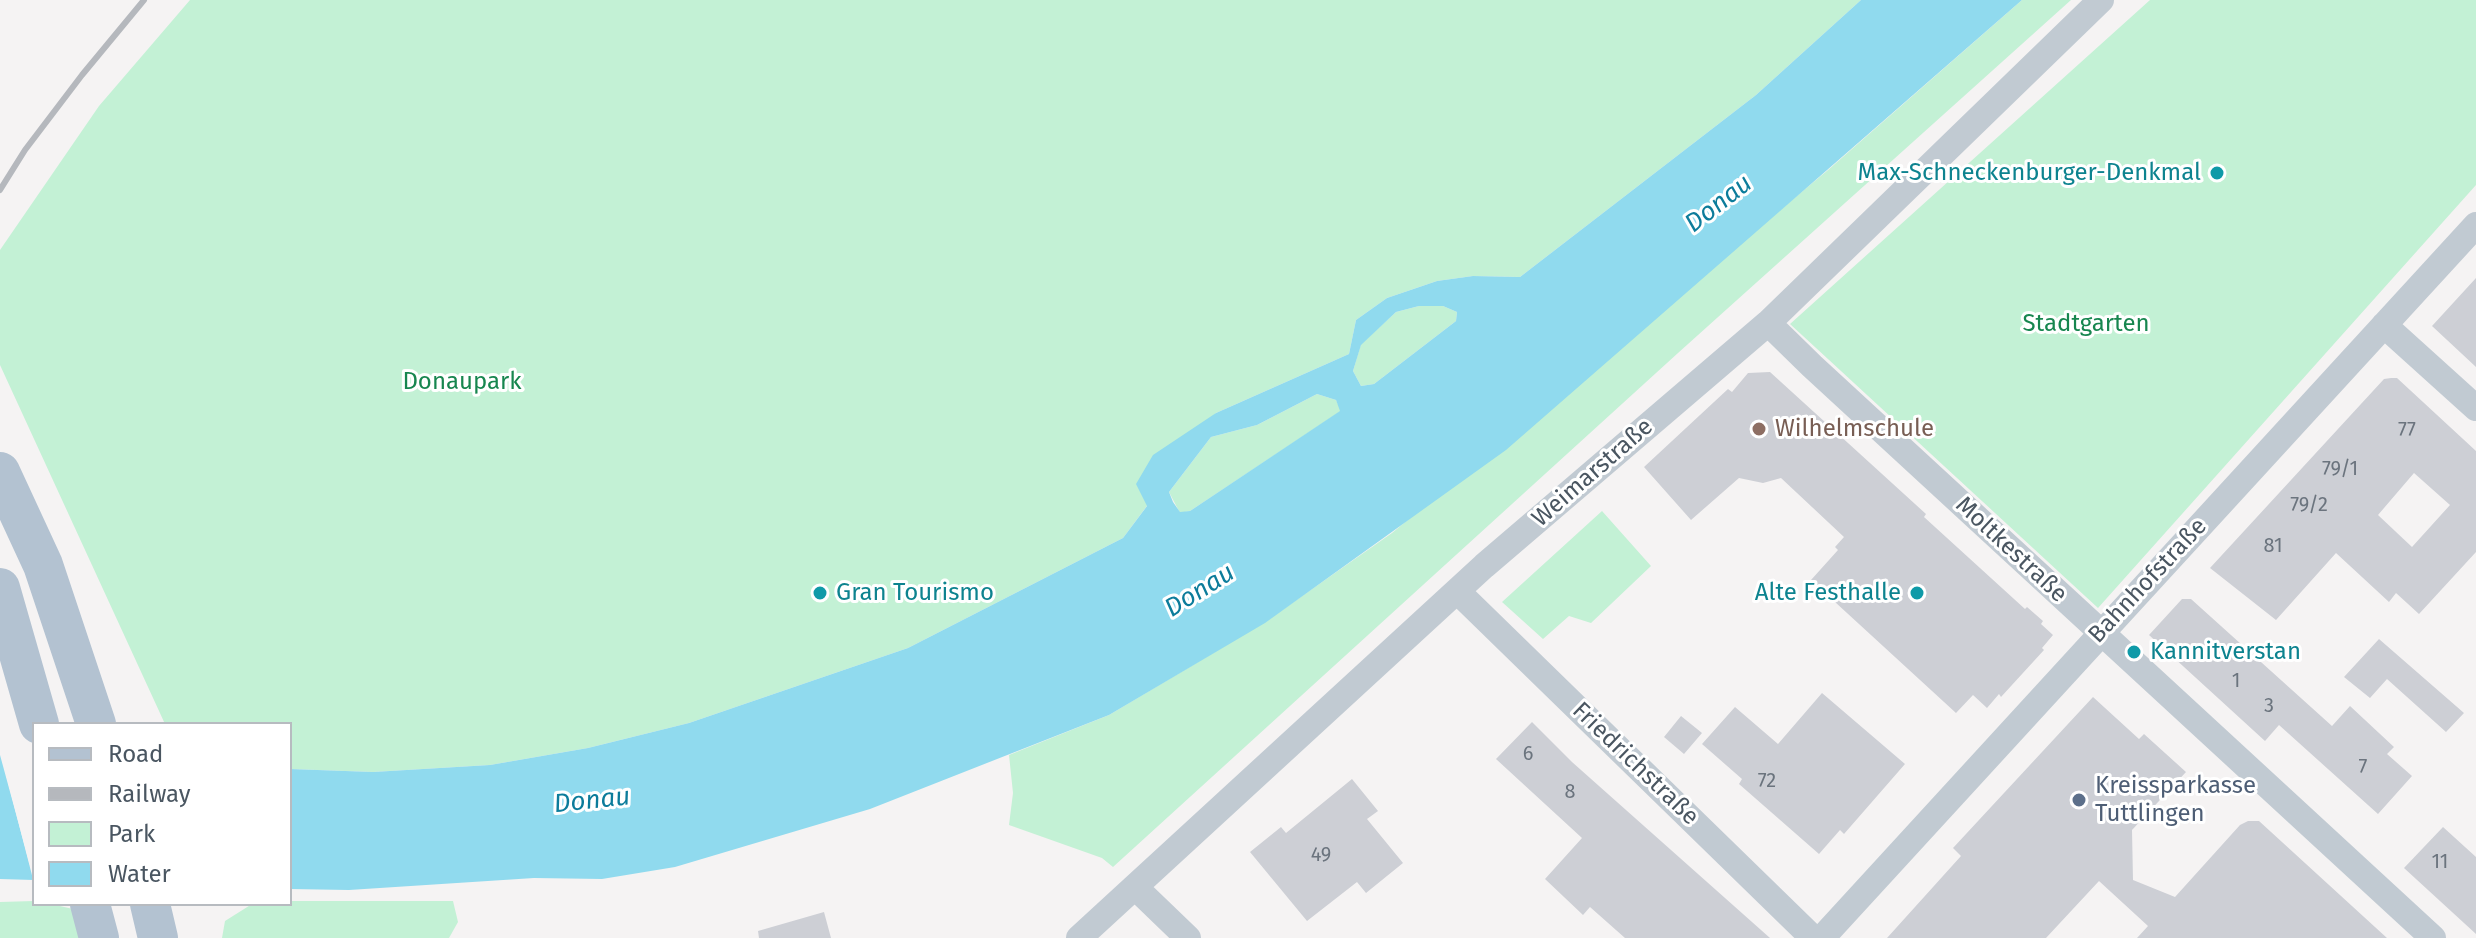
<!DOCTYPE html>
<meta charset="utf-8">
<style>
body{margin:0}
#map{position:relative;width:2476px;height:938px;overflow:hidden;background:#f5f3f3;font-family:"Fira Sans",sans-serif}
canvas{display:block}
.legend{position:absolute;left:32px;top:722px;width:260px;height:184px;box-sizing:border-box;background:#fff;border:2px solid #b7bbc0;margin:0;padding:10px 14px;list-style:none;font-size:24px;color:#4a5661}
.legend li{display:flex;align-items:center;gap:16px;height:40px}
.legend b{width:40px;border:2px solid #b7bbc0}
</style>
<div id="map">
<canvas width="2476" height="938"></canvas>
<ul class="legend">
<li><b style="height:10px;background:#b3c2d1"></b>Road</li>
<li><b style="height:10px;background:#b5b8bd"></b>Railway</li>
<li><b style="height:22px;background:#c3f1d5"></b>Park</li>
<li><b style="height:22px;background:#90daee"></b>Water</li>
</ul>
</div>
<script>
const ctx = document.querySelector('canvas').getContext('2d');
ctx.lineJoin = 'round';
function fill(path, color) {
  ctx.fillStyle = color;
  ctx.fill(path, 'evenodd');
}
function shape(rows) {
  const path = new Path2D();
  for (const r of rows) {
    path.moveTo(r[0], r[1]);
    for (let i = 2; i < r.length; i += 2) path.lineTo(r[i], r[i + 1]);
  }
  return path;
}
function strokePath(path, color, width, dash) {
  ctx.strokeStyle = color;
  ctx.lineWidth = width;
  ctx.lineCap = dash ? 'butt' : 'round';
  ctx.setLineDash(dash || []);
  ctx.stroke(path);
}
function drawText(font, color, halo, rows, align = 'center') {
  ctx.font = font + ' "Fira Sans",sans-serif';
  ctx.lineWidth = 6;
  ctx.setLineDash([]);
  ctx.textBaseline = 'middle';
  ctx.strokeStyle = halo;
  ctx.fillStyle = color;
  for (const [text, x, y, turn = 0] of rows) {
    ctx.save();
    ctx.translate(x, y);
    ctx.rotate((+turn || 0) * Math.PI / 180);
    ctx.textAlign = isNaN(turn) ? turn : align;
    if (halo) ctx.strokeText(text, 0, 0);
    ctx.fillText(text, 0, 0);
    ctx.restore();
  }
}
const green = shape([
 [190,0,1861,0,1756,95,1520,277,1473,276,1437,281,1387,298,1356,320,1349,354,1216,413,1123,538,908,648,689,723,588,748,490,765,373,772,290,769,290,724,165,724,0,365,0,250,99,106],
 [2022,0,2071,0,1678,353,1113,867,1102,858,1009,825,1013,793,1009,755,1109,715,1265,622,1392,533,1828,170],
 [2150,0,2476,0,2476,185,2098,608,1790,324],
 [1419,306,1443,306,1457,312,1456,321,1374,384,1361,386,1353,371,1361,344,1396,312],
 [1317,394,1336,400,1341,411,1190,511,1180,513,1169,492,1211,437,1257,425],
 [1602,511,1651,566,1591,623,1569,616,1543,639,1502,602],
 [34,901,34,904,51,904,73,909,86,938,0,938,0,902],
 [290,901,453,901,458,922,449,938,222,938,225,921,252,904,290,904]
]);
const water = shape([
 [1861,0,2022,0,1506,450,1265,623,1109,715,870,809,675,867,602,879,534,878,349,890,290,889,290,769,373,772,490,765,588,748,689,723,908,648,1123,538,1147,506,1136,484,1153,455,1216,413,1349,354,1356,320,1387,298,1437,281,1473,276,1520,277,1756,95],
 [1419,306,1443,306,1457,312,1456,321,1374,384,1361,386,1353,371,1361,345,1396,312],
 [1317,394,1336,400,1340,411,1190,511,1180,512,1173,502,1169,492,1211,437,1257,425],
 [0,755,34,880,0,879]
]);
const pier = shape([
 [34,749,34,883,0,751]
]);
const building = shape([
 [2476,278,2476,367,2432,326],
 [1770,372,1926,514,1924,517,2025,609,2027,607,2043,621,2041,624,2053,635,2042,648,2044,650,2001,697,1999,694,1987,708,1973,695,1956,713,1811,580,1838,550,1835,547,1844,537,1781,478,1763,483,1739,478,1691,520,1644,467,1728,389,1732,392,1748,373],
 [2391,378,2397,378,2476,451,2476,552,2419,614,2396,593,2389,602,2336,553,2276,620,2210,568,2384,379],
 [2414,473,2450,505,2412,547,2378,515],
 [2182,599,2191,599,2332,726,2350,706,2394,747,2387,754,2412,776,2378,814,2279,725,2265,741,2149,635],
 [2379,639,2464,713,2446,732,2387,679,2370,698,2344,677],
 [1822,693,1905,764,1844,834,1840,830,1819,854,1739,784,1742,779,1702,744,1735,707,1778,744],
 [2093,697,2139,739,2144,734,2186,772,2132,830,2133,880,2175,897,2240,825,2248,821,2259,821,2387,938,2137,938,2148,926,2099,881,2046,938,1887,938,1961,856,1953,848],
 [1681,716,1702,733,1684,754,1664,737],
 [1532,722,1572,762,1770,938,1625,938,1590,907,1583,915,1545,879,1582,838,1496,759],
 [1352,779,1378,811,1367,819,1403,863,1366,893,1357,882,1307,921,1250,852,1281,827,1286,833],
 [2443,827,2476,857,2476,934,2404,868],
 [824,912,831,938,759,938,758,931]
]);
const street = shape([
 [1768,323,1812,366,2433,938],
 [2384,325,2476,408],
 [1457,591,1813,938],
 [1136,888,1188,938],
 [1079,938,1484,566,1768,323,2101,0],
 [1822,938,2476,225]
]);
const primary = shape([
 [0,472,43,565,96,724],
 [0,588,39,724],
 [90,904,99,938],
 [150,904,158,938]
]);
const rail = shape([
 [0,190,25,150,82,75,144,0]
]);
const markers = [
 [2217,173,8,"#0f9aa8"],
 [1759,429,8,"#8d6e63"],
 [820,593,8,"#0f9aa8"],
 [1917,593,8,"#0f9aa8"],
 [2134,652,8,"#0f9aa8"],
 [2079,800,8,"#5c6f8a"]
];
const numberNames = [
 ["77",2407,430],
 ["79/1",2340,469],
 ["79/2",2309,505],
 ["81",2273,546],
 ["1",2236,681],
 ["3",2269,706],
 ["6",1528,754],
 ["7",2363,767],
 ["72",1767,781],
 ["8",1570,792],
 ["49",1321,855],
 ["11",2440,862]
];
const cultureNames = [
 ["Max-Schneckenburger-Denkmal",2201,173],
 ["Gran Tourismo",836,593,"left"],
 ["Alte Festhalle",1901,593],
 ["Kannitverstan",2150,652,"left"]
];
const parkNames = [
 ["Stadtgarten",2086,324],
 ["Donaupark",462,382]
];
const educationNames = [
 ["Wilhelmschule",1775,429]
];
const streetNames = [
 ["Weimarstraße",1593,473,-41],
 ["Moltkestraße",2011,550,43],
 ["Bahnhofstraße",2148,581,-47],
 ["Friedrichstraße",1635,764,44]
];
const serviceNames = [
 ["Kreissparkasse",2095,786],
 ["Tuttlingen",2095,814]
];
const waterNames = [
 ["Donau",1719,204,-38],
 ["Donau",1200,591,-32],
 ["Donau",592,801,-6]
];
fill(green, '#c3f1d5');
fill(water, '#90daee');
fill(pier, '#f5f3f3');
fill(building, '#cdcfd5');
strokePath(street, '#c1cad2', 26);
strokePath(primary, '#b3c2d1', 40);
strokePath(rail, '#b5b8bd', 6);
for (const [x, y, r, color] of markers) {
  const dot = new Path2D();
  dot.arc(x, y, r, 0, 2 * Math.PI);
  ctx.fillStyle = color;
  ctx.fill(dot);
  strokePath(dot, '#fff', 3);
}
drawText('20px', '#6b747e', null, numberNames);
drawText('24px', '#0d838f', '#fff', cultureNames, 'right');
drawText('24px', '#17864f', '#fff', parkNames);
drawText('24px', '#785e54', '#fff', educationNames, 'left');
drawText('24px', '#4a5661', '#fff', streetNames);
drawText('24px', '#4e5e75', '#fff', serviceNames, 'left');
drawText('italic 26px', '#0c7c9b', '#fff', waterNames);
</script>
